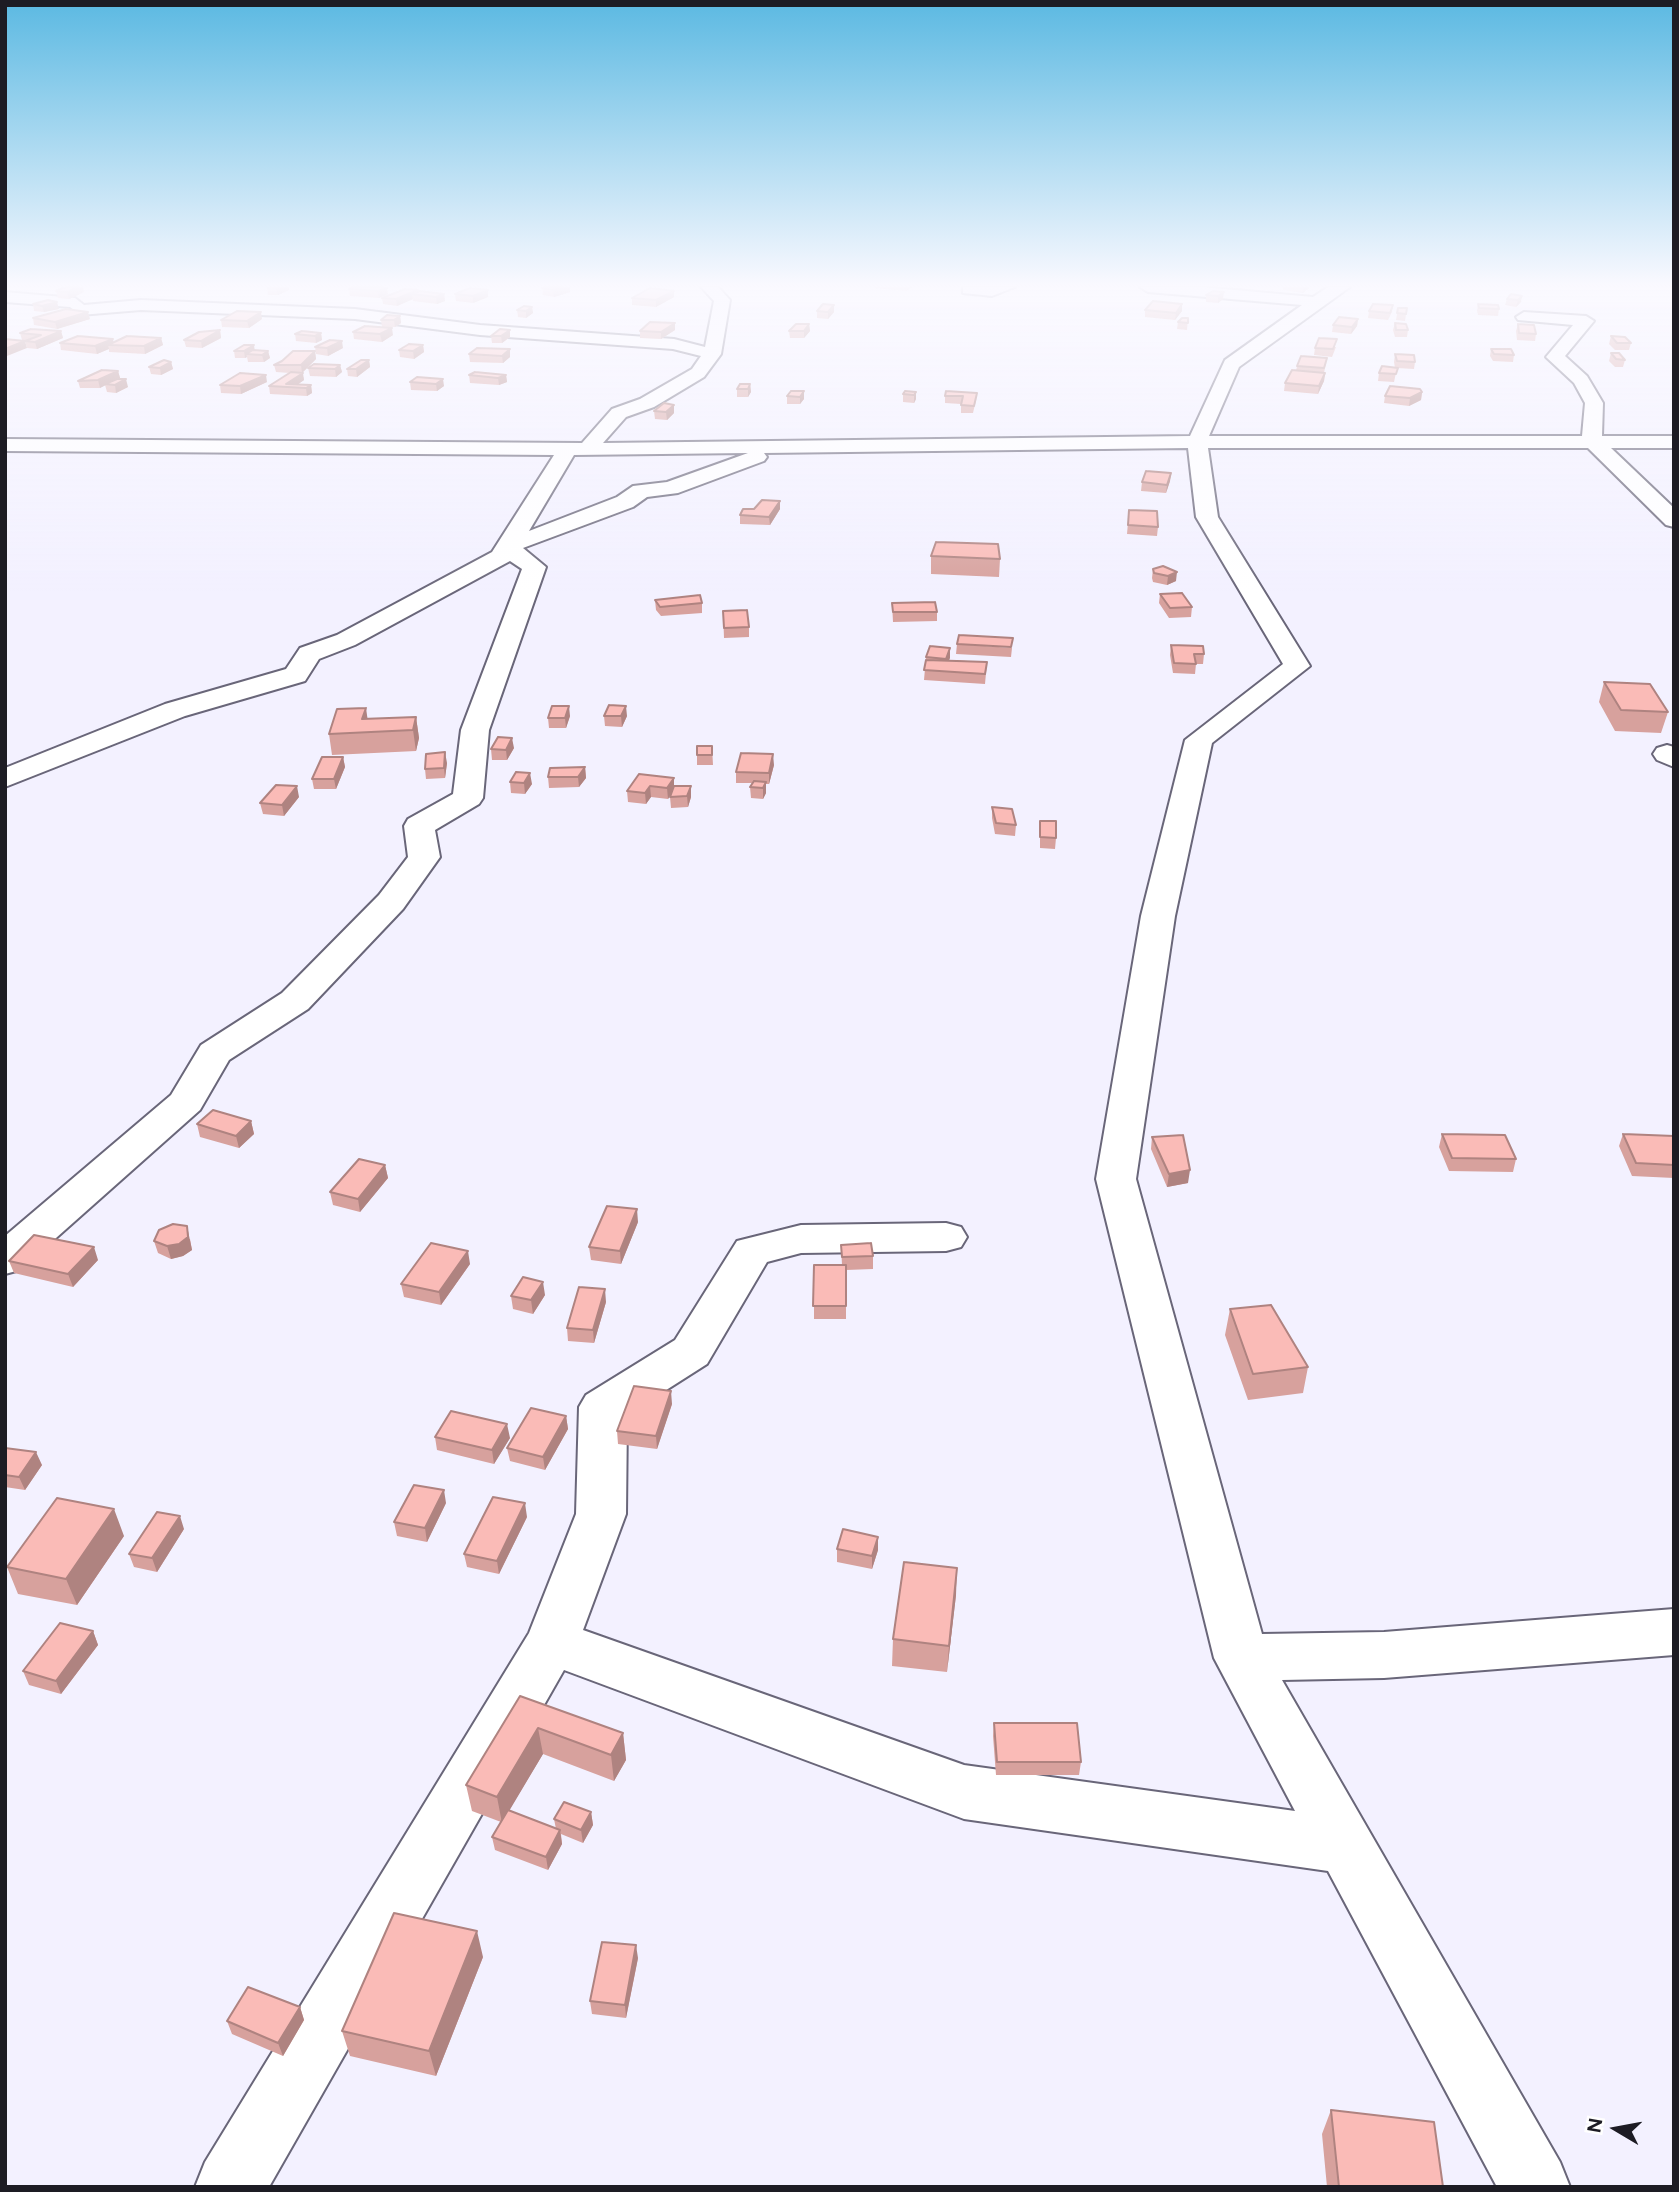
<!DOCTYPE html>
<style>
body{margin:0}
#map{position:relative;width:1679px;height:2192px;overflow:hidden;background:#f3f1ff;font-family:Figtree,sans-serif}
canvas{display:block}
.frame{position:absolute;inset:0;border:7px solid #1d1c24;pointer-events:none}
.north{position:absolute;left:1581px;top:2094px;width:70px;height:70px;-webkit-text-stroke:5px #fff;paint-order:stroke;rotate:280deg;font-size:19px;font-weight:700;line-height:28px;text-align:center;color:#1d1c24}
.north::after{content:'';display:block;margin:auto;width:24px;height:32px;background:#1d1c24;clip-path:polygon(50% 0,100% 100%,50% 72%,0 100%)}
</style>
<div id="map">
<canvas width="1679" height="2192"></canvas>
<div class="frame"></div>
<div class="north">N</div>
</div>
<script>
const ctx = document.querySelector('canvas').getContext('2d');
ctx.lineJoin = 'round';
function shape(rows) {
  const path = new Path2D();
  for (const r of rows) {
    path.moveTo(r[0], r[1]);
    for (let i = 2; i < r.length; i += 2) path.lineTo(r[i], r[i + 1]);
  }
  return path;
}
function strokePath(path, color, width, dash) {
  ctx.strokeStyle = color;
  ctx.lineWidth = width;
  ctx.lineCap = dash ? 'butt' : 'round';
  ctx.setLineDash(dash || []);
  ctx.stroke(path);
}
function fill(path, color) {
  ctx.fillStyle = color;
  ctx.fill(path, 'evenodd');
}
const minor = shape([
 [701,287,718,287,730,300,721,354,704,377,654,407,626,417,603,443,1190,436,1225,360,1302,305,1148,292,1140,287,1202,287,1313,297,1328,287,1350,287,1239,367,1209,436,1582,436,1585,403,1574,383,1546,357,1573,325,1518,320,1516,317,1524,312,1586,316,1594,321,1565,356,1587,376,1603,403,1602,436,1674,436,1674,448,1611,448,1674,508,1674,527,1666,525,1588,448,1208,448,1218,517,1310,666,1212,743,1175,916,1136,1179,1262,1634,1384,1632,1674,1609,1674,1655,1384,1678,1282,1680,1560,2162,1570,2187,1497,2187,1328,1871,964,1819,564,1670,269,2187,195,2187,205,2162,529,1633,576,1514,579,1407,586,1395,675,1340,737,1241,801,1225,946,1223,961,1227,967,1237,961,1247,946,1251,801,1253,767,1262,707,1364,627,1415,626,1514,583,1630,964,1765,1295,1811,1214,1658,1096,1179,1141,916,1185,740,1283,664,1196,517,1188,448,764,453,767,457,764,461,678,493,647,497,633,507,523,548,546,567,489,730,483,798,479,804,435,830,440,857,435,864,403,909,308,1009,229,1060,200,1110,20,1270,5,1274,5,1236,171,1095,201,1045,282,993,379,895,408,857,404,826,408,819,453,794,461,730,522,569,510,561,355,645,319,659,305,681,185,716,5,787,5,768,165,704,286,669,300,648,337,635,492,552,554,455,5,451,5,439,582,443,612,409,640,399,692,369,701,356,673,349,480,335,355,319,141,310,80,315,70,307,5,302,5,292,75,298,84,305,141,300,355,309,480,325,674,339,705,347,714,301,701,287],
 [748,453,667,482,633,486,617,497,529,531,574,455,748,453],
 [963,287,1015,287,992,296,963,293,963,287],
 [1667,745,1674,747,1674,767,1657,760,1653,754,1657,748,1667,745]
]);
const wall = shape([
 [269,287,289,287,289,290,278,295,268,295,267,288],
 [381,287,388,294,379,298,350,296,349,289],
 [545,287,570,287,570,292,554,297,543,295,542,288],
 [875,287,912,287,906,291,875,288],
 [1283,287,1310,287,1303,293,1283,290],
 [418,290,419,292,444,294,445,301,437,304,413,301,413,299,397,306,383,304,382,298],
 [56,291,84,292,69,299,58,298],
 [674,291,674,297,656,307,632,305,632,298],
 [1213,291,1223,299,1218,303,1206,302,1206,295],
 [455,294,488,297,473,303,456,301],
 [1511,294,1521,302,1516,307,1505,305,1507,299],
 [33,304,59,309,44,312,34,311],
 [1182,304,1182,311,1175,320,1145,317,1145,310],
 [1478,304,1499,309,1498,316,1478,315,1477,311],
 [1393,305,1392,312,1388,320,1368,318,1369,311],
 [532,307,533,313,526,318,518,317,517,310],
 [1398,308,1407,308,1405,321,1396,320],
 [817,311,834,312,828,319,817,318],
 [400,316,401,323,395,327,382,327,381,320],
 [33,318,90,319,57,329,34,325],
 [1188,318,1187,330,1177,329,1178,322],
 [262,319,249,328,222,327,221,320],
 [1358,319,1357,326,1351,334,1332,332,1333,325],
 [675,323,675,330,661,339,640,338,640,331],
 [1395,323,1408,330,1407,337,1395,337,1393,330],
 [809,324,810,331,804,338,790,338,789,331],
 [1518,324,1536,334,1535,341,1517,340,1516,331],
 [220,330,221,338,202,348,186,347,184,340],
 [61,331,63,338,37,349,27,348,25,341,27,340,22,340,20,333],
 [353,332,393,335,382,342,354,339],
 [321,333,322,340,316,343,296,341,295,334],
 [491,336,510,337,502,343,492,343],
 [1611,336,1631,343,1629,350,1615,350,1609,344],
 [161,338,163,345,145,354,109,352,109,349,97,354,61,350,60,343,113,342],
 [423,345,424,352,414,359,400,357,399,350],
 [315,347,343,348,328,356,316,354],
 [1336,347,1332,357,1314,355,1315,348],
 [1491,349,1514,355,1513,362,1493,361,1490,356],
 [255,350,268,351,270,358,264,362,248,362,247,357,245,358,235,358,234,351],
 [315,351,316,359,302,373,304,380,298,384,311,385,312,393,307,396,270,394,269,386,290,373,276,372,274,365],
 [1611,353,1625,360,1623,367,1615,367,1609,361],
 [469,354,510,357,503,363,470,362],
 [1395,354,1415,362,1414,369,1397,368,1394,382,1378,381,1379,373,1395,368,1394,362],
 [1327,358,1324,373,1325,373,1324,381,1318,394,1284,391,1285,383,1296,371,1297,366],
 [369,360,370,367,357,377,348,376,347,369],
 [171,362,173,369,161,375,151,374,149,367],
 [340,365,342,372,336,377,310,376,308,368],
 [118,371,120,378,128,387,116,393,107,392,105,385,100,388,80,388,78,381],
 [469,375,506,375,507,382,499,385,470,383],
 [417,377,444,386,437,391,411,390,410,382],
 [267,382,241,394,221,393,220,385],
 [750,384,751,392,748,397,737,397,737,389],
 [804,391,804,399,800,404,787,404,787,396],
 [916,392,916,399,914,403,903,402,903,394],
 [1422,392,1421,400,1409,406,1384,403,1385,396],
 [977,393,976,400,973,413,961,413,961,404,945,403,945,396],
 [674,405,674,413,667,420,655,419,654,411],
 [1171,473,1170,481,1166,493,1141,491,1142,482],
 [754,509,780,509,770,525,740,524,740,515],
 [1129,510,1158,527,1157,536,1127,534],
 [931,556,1000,559,999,577,931,574],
 [1163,566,1176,581,1167,585,1153,582,1152,578,1153,569],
 [1160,594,1192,607,1191,617,1169,618,1159,603],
 [655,600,702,603,702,613,661,616,656,610],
 [892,603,937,612,937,621,893,622],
 [723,611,749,627,749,637,724,638],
 [957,644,1012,648,1011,657,956,654],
 [1171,645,1204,654,1203,664,1196,664,1195,674,1173,673,1170,655],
 [950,648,949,660,987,662,985,684,924,680,926,657],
 [1604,682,1668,712,1661,733,1615,731,1599,702],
 [570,716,566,728,549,728,548,718],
 [604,716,627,716,622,727,605,726],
 [416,717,419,738,416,751,332,755,329,734,368,719],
 [712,746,713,765,697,765,697,755],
 [514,748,507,760,492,760,491,749],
 [343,757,345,767,336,789,314,789,312,779],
 [447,763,445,778,426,779,425,769],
 [774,765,769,784,766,784,766,793,763,799,751,798,750,787,752,783,736,783,736,772],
 [585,767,586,778,579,787,549,788,548,777],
 [639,774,674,786,691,797,688,807,671,808,670,797,672,792,668,799,651,797,646,804,628,802,627,791],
 [510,782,532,784,525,794,511,793],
 [299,797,284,816,263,814,260,803],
 [992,807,1016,825,1015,836,995,834,992,818],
 [1040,821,1056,838,1055,849,1040,848],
 [251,1121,254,1134,239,1148,200,1137,197,1124],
 [1442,1134,1516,1159,1513,1172,1449,1171,1439,1147],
 [1623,1134,1674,1136,1674,1178,1632,1176,1619,1146],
 [1152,1137,1188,1183,1167,1187,1151,1149],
 [385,1165,388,1178,360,1212,333,1205,330,1192],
 [638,1222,621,1264,591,1260,589,1247],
 [190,1239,192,1250,183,1256,171,1259,158,1253,154,1241],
 [841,1245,873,1256,873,1269,846,1270,846,1319,814,1319,814,1265,842,1265],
 [98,1260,73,1287,14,1273,9,1261],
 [470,1264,441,1305,404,1297,401,1284],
 [545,1295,533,1314,513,1309,511,1296],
 [606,1302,594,1343,568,1341,567,1328],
 [1230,1309,1308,1367,1303,1393,1248,1400,1225,1335],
 [672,1404,657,1449,618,1444,617,1431],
 [566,1416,568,1429,545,1470,510,1461,507,1448],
 [435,1437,510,1438,494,1464,437,1450],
 [5,1448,42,1465,25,1490,5,1487],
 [446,1503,427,1542,397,1536,394,1522],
 [527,1517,499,1574,467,1567,464,1554],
 [184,1529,157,1572,134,1567,129,1554],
 [124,1536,77,1605,18,1594,7,1567],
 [837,1549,878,1550,872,1569,837,1562],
 [956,1595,947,1672,892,1666,893,1639],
 [93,1631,98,1645,61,1694,29,1685,23,1671],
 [520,1696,623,1733,626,1760,614,1781,543,1754,509,1810,556,1829,554,1819,591,1812,593,1825,583,1843,561,1834,562,1844,548,1870,495,1850,492,1837,501,1822,472,1811,466,1785],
 [994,1723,1081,1762,1079,1775,996,1775,993,1736],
 [483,1957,436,2076,350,2056,342,2031],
 [638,1958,626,2018,592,2014,590,2001],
 [300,2007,304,2020,283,2056,232,2034,227,2021],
 [1331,2110,1443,2187,1327,2187,1322,2134]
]);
const shadedWall = shape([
 [78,287,83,287,84,292,69,299,67,292],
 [280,287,289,287,289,290,278,295,276,289],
 [563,287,570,287,570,292,554,297,553,290],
 [1303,287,1310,287,1303,293],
 [387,288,388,294,379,298,378,291],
 [418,290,419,295,412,294,413,299,397,306,396,299],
 [488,290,488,297,473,303,473,296],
 [674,291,674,297,656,307,656,300],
 [1224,292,1223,299,1218,303,1218,296],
 [444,294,445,301,437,304,436,297],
 [1522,296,1521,302,1516,307,1518,300],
 [57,302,59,309,44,312,42,306],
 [1182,304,1182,311,1175,320,1176,313],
 [834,305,834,312,828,319,828,312],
 [532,307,533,313,526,318,526,311],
 [88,312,90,319,57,329,55,322],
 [261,312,262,319,249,328,247,321],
 [400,316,401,323,395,327,394,320],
 [1358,319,1357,326,1351,334,1352,327],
 [675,323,675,330,661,339,661,332],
 [809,324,810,331,804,338,804,331],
 [392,328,393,335,382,342,380,334],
 [220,330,221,338,202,348,201,341],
 [510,330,510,337,502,343,501,336],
 [61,331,63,338,37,349,35,342],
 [321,333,322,340,316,343,315,336],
 [161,338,163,345,145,354,144,346],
 [113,339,114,345,108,345,109,349,97,354,95,346],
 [25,341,27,348,7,356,5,349],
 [342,341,343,348,328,356,327,348],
 [254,345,255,352,246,354,247,357,245,358,244,351],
 [423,345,424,352,414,359,413,351],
 [510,349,510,357,503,363,502,356],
 [268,351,270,358,264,362,262,355],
 [315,351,316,359,302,373,301,365],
 [369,360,370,367,357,377,356,369],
 [171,362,173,369,161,375,160,368],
 [340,365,342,372,336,377,335,369],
 [118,371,120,378,100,388,98,380],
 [303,373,304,380,293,388,286,384],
 [1325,373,1324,381,1318,394,1319,386],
 [266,375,267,382,241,394,240,386],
 [506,375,507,382,499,385,498,378],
 [126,379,128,387,116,393,115,385],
 [443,379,444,386,437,391,436,384],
 [750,384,751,392,748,397,748,389],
 [311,385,312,393,307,396,306,388],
 [804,391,804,399,800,404,800,397],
 [916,392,916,399,914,403,914,395],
 [1422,392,1421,400,1409,406,1410,398],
 [674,405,674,413,667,420,666,412],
 [1171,473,1170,481,1166,493,1167,485],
 [780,501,780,509,770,525,769,517],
 [1177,572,1176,581,1167,585,1168,576],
 [950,648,950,658,946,669,946,659],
 [569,706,570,716,566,728,565,718],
 [626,706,627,716,622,727,621,716],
 [366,708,369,729,362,719],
 [416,717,419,738,416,751,413,730],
 [512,738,514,748,507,760,506,750],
 [445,752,447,763,445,778,444,768],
 [773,754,774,765,769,784,769,773],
 [343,757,345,767,336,789,334,779],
 [585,767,586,778,579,787,578,777],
 [530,773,532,784,525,794,524,783],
 [674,778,674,789,668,799,667,788],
 [766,782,766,793,763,799,763,788],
 [297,786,299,797,284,816,282,805],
 [650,786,651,797,646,804,645,793],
 [691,786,691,797,688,807,687,796],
 [251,1121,254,1134,239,1148,236,1136],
 [385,1165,388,1178,360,1212,358,1199],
 [1190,1170,1188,1183,1167,1187,1169,1174],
 [637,1209,638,1222,621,1264,620,1251],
 [187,1226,192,1250,183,1256,171,1259,167,1246],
 [94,1247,98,1260,73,1287,68,1274],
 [468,1251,470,1264,441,1305,439,1292],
 [543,1282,545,1295,533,1314,531,1300],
 [605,1289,606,1302,594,1343,593,1330],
 [671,1391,672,1404,657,1449,656,1436],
 [566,1416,568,1429,545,1470,543,1457],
 [507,1424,510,1438,494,1464,492,1450],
 [36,1452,42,1465,25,1490,19,1477],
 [444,1490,446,1503,427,1542,425,1528],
 [525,1503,527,1517,499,1574,497,1561],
 [114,1509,124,1536,77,1605,66,1579],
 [180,1516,184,1529,157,1572,152,1558],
 [878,1537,878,1550,872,1569,872,1556],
 [957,1568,956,1595,947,1672,949,1646],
 [93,1631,98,1645,61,1694,56,1681],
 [538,1728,543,1754,502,1823,497,1797],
 [623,1733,626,1760,614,1781,611,1755],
 [591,1812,593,1825,583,1843,581,1830],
 [560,1830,562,1844,548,1870,546,1857],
 [477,1931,483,1957,436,2076,429,2051],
 [636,1945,638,1958,626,2018,625,2005],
 [300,2007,304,2020,283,2056,278,2043]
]);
const building = shape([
 [66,287,78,287,67,292,56,291,66,287],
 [352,287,381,287,387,288,378,291,349,289,352,287],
 [545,287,563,287,553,290,542,288,545,287],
 [470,288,488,290,473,296,455,294,470,288],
 [650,288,674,291,656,300,632,298,650,288],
 [405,289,418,290,396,299,382,298,405,289],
 [420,291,444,294,436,297,412,294,420,291],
 [1213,291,1224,292,1218,296,1206,295,1213,291],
 [1511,294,1522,296,1518,300,1507,299,1511,294],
 [48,300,57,302,42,306,33,304,48,300],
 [1153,301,1182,304,1176,313,1145,310,1153,301],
 [823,304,834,305,828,312,817,311,823,304],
 [1373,304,1393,305,1390,313,1369,311,1373,304],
 [1478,304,1498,305,1499,309,1479,308,1478,304],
 [524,306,532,307,526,311,517,310,524,306],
 [1398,308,1407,308,1406,314,1397,313,1398,308],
 [66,309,88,312,55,322,33,318,66,309],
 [237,311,261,312,247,321,221,320,237,311],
 [387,315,400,316,394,320,381,320,387,315],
 [1339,317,1358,319,1352,327,1333,325,1339,317],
 [1182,318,1188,318,1188,323,1178,322,1182,318],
 [650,322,675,323,661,332,640,331,650,322],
 [1395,323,1406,324,1408,330,1396,330,1395,323],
 [796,324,809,324,804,331,789,331,796,324],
 [1518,324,1534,325,1536,334,1519,333,1518,324],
 [365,326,392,328,380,334,353,332,365,326],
 [31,329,61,331,35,342,25,341,41,335,20,333,31,329],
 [500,329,510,330,501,336,491,336,500,329],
 [220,330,201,341,184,340,199,332,220,330],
 [302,331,321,333,315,336,295,334,302,331],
 [78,336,113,339,95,346,60,343,78,336],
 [127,336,161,338,144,346,108,345,127,336],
 [1611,336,1625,337,1631,343,1617,343,1611,336],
 [1319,338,1337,339,1333,349,1315,348,1319,338],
 [5,339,25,341,5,349,5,339],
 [330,340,342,341,327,348,315,347,330,340],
 [409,344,423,345,413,351,399,350,409,344],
 [244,345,254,345,244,351,234,351,244,345],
 [477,348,510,349,502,356,469,354,477,348],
 [1491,349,1511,349,1514,355,1494,354,1491,349],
 [253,350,268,351,262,355,246,354,253,350],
 [293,351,315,351,301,365,274,365,282,361,293,351],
 [1611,353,1619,353,1625,360,1616,359,1611,353],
 [1395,354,1414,355,1415,362,1397,361,1395,354],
 [1301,356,1327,358,1324,368,1297,366,1301,356],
 [164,360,171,362,160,368,149,367,164,360],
 [361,360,369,360,356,369,347,369,361,360],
 [314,364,340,365,335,369,308,368,314,364],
 [1382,366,1398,368,1396,374,1379,373,1382,366],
 [102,370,118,371,98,380,78,381,102,370],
 [1292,370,1325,373,1319,386,1285,383,1292,370],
 [291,372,303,373,286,384,311,385,306,388,269,386,291,372],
 [475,372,506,375,498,378,469,375,475,372],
 [240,373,266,375,240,386,220,385,240,373],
 [417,377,443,379,436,384,410,382,417,377],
 [117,379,126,379,115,385,105,384,117,379],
 [740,384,750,384,748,389,737,389,740,384],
 [1390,386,1420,389,1422,392,1410,398,1385,396,1390,386],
 [791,391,804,391,800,397,787,396,791,391],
 [905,391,916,392,914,395,903,394,905,391],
 [946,391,977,393,974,406,961,405,963,396,945,396,946,391],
 [664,403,674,405,666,412,654,411,664,403],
 [1146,471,1171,473,1167,485,1142,482,1146,471],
 [762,500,780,501,769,517,740,515,743,509,754,509,762,500],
 [1129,510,1157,511,1158,527,1128,525,1129,510],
 [936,542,998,544,1000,559,931,556,936,542],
 [1163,566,1177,572,1168,576,1154,573,1153,569,1163,566],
 [1182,593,1192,607,1170,608,1160,594,1182,593],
 [700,595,702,603,660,607,655,600,700,595],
 [935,602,937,612,893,612,892,603,935,602],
 [747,610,749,627,724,628,723,611,747,610],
 [959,635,1013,638,1011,647,957,644,959,635],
 [1171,645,1203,646,1204,654,1194,654,1196,664,1174,663,1171,645],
 [930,646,950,648,946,659,926,657,930,646],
 [926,660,987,662,985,674,924,670,926,660],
 [1604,682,1650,684,1668,712,1621,710,1604,682],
 [609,705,626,706,621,716,604,716,609,705],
 [552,706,569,706,565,718,548,718,552,706],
 [366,708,362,719,416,717,413,730,329,734,337,709,366,708],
 [498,737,512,738,506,750,491,749,498,737],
 [697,746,712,746,712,755,697,755,697,746],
 [445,752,444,768,425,769,426,754,445,752],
 [741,753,773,754,769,773,736,772,741,753],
 [322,757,343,757,334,779,312,779,322,757],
 [585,767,578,777,548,777,550,768,585,767],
 [516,772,530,773,524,783,510,782,516,772],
 [639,774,674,778,667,788,650,786,645,793,627,791,639,774],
 [754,781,766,782,763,788,750,787,754,781],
 [276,785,297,786,282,805,260,803,276,785],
 [674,786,691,786,687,796,670,797,674,786],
 [992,807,1012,809,1016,825,996,823,992,807],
 [1040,821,1056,821,1056,838,1040,837,1040,821],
 [213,1110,251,1121,236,1136,197,1124,213,1110],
 [1442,1134,1505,1135,1516,1159,1452,1158,1442,1134],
 [1623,1134,1674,1136,1674,1165,1636,1163,1623,1134],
 [1183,1135,1190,1170,1169,1174,1152,1137,1183,1135],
 [359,1159,385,1165,358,1199,330,1192,359,1159],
 [607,1206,637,1209,620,1251,589,1247,607,1206],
 [173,1224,187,1226,188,1237,179,1244,167,1246,154,1241,159,1230,173,1224],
 [34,1235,94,1247,68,1274,9,1261,34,1235],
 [431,1243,468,1251,439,1292,401,1284,431,1243],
 [871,1243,873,1256,842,1257,841,1245,871,1243],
 [814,1265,846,1265,846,1306,813,1306,814,1265],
 [523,1277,543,1282,531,1300,511,1296,523,1277],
 [579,1287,605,1289,593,1330,567,1328,579,1287],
 [1271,1305,1308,1367,1253,1374,1230,1309,1271,1305],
 [634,1386,671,1391,656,1436,617,1431,634,1386],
 [531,1408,566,1416,543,1457,507,1448,531,1408],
 [451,1411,507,1424,492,1450,435,1437,451,1411],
 [5,1448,36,1452,19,1477,5,1475,5,1448],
 [414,1485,444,1490,425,1528,394,1522,414,1485],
 [493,1497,525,1503,497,1561,464,1554,493,1497],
 [57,1498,114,1509,66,1579,7,1567,57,1498],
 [157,1512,180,1516,152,1558,129,1554,157,1512],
 [843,1529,878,1537,872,1556,837,1549,843,1529],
 [904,1562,957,1568,949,1646,893,1639,904,1562],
 [60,1623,93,1631,56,1681,23,1671,60,1623],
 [520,1696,623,1733,611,1755,538,1728,497,1797,466,1785,520,1696],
 [994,1723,1077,1723,1081,1762,997,1762,994,1723],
 [564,1802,591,1812,581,1830,554,1819,564,1802],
 [508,1810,560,1830,546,1857,492,1837,508,1810],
 [394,1913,477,1931,429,2051,342,2031,394,1913],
 [602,1942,636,1945,625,2005,590,2001,602,1942],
 [248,1987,300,2007,278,2043,227,2021,248,1987],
 [1331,2110,1434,2122,1443,2187,1339,2187,1331,2110]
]);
strokePath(minor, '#696679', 4);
fill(minor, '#fff');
fill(wall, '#d7a19d');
fill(shadedWall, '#af8380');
fill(building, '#fabbb7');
strokePath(building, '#af8380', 2);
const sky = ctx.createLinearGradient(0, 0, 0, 594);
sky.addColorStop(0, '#5bb9e2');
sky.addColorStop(0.48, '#faf9ff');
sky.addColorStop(1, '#faf9ff00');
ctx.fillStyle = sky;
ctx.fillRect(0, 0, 1679, 594);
</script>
